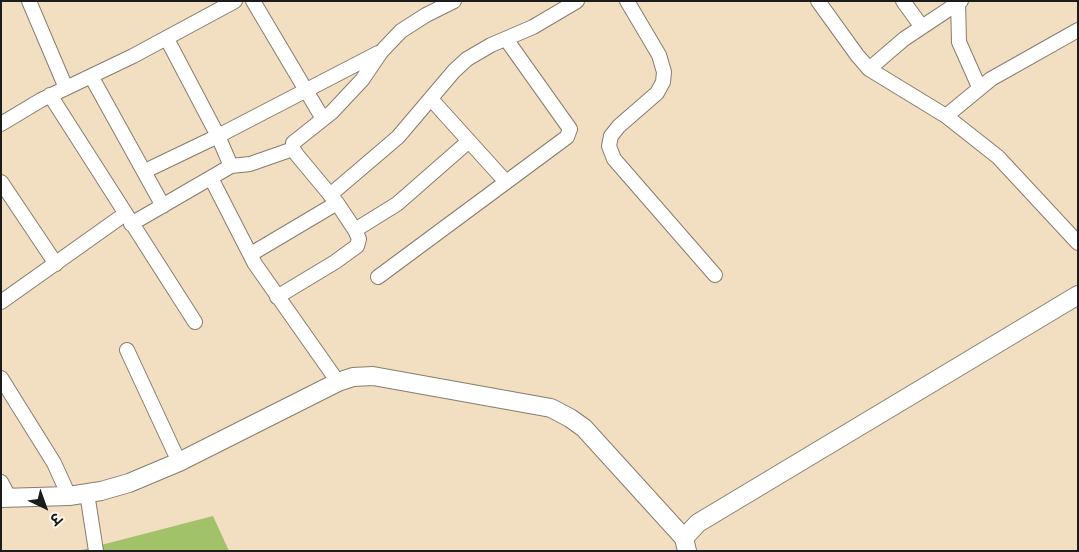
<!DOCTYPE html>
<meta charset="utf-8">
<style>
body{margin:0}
#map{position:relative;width:1079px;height:552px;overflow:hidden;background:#f2dec1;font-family:Sriracha,"Playpen Sans Deva",sans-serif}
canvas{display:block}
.frame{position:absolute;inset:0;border:2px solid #1c1c1c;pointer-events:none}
.north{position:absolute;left:20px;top:482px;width:50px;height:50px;-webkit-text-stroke:4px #fbf7ec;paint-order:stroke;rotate:138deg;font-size:14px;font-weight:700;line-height:20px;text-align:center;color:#1c1c1c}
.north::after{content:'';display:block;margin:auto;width:18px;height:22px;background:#1c1c1c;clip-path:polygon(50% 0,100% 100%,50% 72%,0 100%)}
</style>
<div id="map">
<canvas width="1079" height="552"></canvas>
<div class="frame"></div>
<div class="north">उ</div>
</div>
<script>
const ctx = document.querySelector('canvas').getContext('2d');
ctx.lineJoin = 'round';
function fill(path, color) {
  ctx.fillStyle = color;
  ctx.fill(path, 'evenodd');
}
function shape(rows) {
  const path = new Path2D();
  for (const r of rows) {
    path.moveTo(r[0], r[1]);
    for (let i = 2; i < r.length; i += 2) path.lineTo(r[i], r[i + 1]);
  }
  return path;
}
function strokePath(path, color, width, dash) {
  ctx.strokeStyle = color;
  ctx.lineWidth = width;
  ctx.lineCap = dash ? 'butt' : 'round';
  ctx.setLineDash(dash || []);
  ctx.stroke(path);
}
const green = shape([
 [213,516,229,551,78,551]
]);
const minor = shape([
 [29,1,66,88],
 [253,1,323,119],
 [627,1,659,55,664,72,663,82,657,93,619,126,611,136,609,146,614,159,715,275],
 [818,1,857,55,869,69,946,116,998,157,1078,243],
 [903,1,922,27],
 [958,1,959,42,979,87],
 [167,39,218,136,231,166],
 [869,69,904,39,961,1],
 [91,76,163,206],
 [50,95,195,322],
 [431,99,506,182],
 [946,116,991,79,1078,30],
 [1,124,41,100,133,56,235,1],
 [145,171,218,136,378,53],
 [211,178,255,264,338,382],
 [1,182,56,264],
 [330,195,398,137,454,71,467,59,491,45,533,27,577,1],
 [131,224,231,166,250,164,293,149],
 [355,230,397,204,469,141],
 [251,254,337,203],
 [378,277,567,137,570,129,506,39],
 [277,297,335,262,357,246,359,239,355,230,337,203,297,155,293,149,293,143,332,112,346,97,362,80,381,52,401,31,426,15,454,1],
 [1,302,125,214],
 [127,350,179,462],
 [1,378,54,463,69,496],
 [1,482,9,497],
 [87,493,96,551]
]);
const tertiary = shape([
 [1,498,69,496,101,491,129,483,179,462,338,382,353,377,373,376,551,408,570,418,584,428,684,538],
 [687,551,684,538,698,523,1078,295]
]);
fill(green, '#a2c26a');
strokePath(minor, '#877d6e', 16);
strokePath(tertiary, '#877d6e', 20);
strokePath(minor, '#fff', 14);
strokePath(tertiary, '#fff', 18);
</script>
